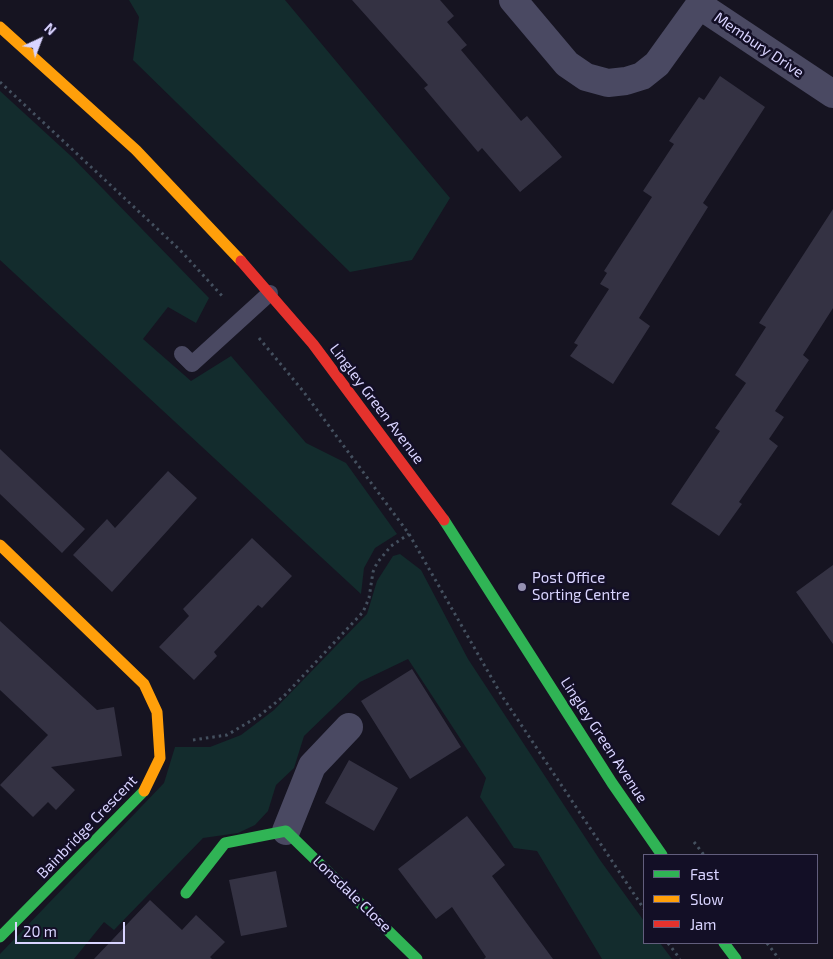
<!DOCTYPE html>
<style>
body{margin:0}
#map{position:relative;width:833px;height:959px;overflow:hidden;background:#161421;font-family:"Exo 2",sans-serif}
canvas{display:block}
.legend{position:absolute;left:643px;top:854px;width:175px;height:90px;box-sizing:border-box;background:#130f26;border:1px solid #625e7d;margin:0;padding:6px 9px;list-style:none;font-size:15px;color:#d9d4ff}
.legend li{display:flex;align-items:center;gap:10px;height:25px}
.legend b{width:25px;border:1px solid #625e7d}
.north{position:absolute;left:15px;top:15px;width:50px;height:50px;-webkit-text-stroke:4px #130f26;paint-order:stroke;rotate:43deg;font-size:14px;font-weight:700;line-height:20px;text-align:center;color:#d9d4ff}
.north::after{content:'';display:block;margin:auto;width:18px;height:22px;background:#d9d4ff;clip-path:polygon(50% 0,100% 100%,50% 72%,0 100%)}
.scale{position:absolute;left:15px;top:922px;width:110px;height:22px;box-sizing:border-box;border:2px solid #d9d4ff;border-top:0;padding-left:6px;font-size:15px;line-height:18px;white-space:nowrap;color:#d9d4ff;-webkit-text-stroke:4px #130f26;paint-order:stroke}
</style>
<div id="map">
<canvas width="833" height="959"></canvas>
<ul class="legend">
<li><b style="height:6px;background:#30b455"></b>Fast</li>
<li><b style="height:6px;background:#ff9f0a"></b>Slow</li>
<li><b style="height:6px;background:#e5322d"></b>Jam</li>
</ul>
<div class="north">N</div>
<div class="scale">20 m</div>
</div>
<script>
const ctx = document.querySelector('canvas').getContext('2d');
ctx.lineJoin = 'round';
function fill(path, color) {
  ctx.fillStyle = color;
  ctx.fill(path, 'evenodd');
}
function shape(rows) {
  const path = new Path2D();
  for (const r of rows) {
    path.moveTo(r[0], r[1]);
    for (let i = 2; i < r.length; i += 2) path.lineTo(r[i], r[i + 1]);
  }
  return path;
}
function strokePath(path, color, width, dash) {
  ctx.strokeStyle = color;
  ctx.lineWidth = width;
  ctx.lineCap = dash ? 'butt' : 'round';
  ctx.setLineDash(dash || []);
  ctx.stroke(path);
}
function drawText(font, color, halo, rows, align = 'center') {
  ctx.font = font + ' "Exo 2",sans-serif';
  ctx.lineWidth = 5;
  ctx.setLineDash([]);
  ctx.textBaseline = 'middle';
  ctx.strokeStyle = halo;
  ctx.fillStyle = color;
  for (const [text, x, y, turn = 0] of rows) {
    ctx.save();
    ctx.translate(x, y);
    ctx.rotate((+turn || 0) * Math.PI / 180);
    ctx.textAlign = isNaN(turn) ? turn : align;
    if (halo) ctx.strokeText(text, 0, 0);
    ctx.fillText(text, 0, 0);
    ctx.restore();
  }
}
const green = shape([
 [129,0,285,0,450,198,412,260,350,272,133,60,139,17],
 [0,91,72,157,209,298,196,323,168,307,143,339,191,381,231,356,306,443,346,463,397,534,375,548,364,568,361,594,0,260],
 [400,554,421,570,468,659,600,860,644,921,644,943,660,943,672,959,602,959,537,851,514,848,480,797,486,778,408,659,360,682,304,736,294,768,276,785,268,811,255,825,238,833,203,838,114,930,104,922,74,959,0,959,0,954,164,783,175,747,210,747,241,735,274,710,367,614,377,581,393,556]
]);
const building = shape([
 [352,0,440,0,454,16,447,22,467,45,461,50,521,121,527,116,562,157,520,192,482,148,478,152,424,88,428,85],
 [720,76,765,107,703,203,708,207,639,318,650,326,613,384,570,356,578,345,574,343,609,289,600,284,607,273,604,271,652,197,643,191,674,144,669,141,699,97,704,100],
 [833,209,833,308,803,355,809,360,775,411,784,417,769,439,778,446,739,502,742,504,719,536,671,504,720,431,715,428,746,383,735,375,766,327,759,323],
 [0,449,85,529,62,553,0,494],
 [168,471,197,498,112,592,73,555,107,519,115,528],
 [252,538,292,576,262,608,258,605,214,652,217,656,194,680,159,647,189,616,183,609],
 [833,565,833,644,796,592],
 [0,621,97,710,114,707,122,756,51,767,75,790,56,810,48,802,33,817,0,785,48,735,0,690],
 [412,669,461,747,410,779,361,701],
 [349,760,398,788,374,831,325,803],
 [467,816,505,865,492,876,553,959,484,959,486,957,452,907,436,919,398,869],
 [276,871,287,927,241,936,229,880],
 [150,900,182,930,196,915,225,942,210,957,212,959,94,959]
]);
const path = shape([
 [0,82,180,250,224,298],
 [259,338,303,391,409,534,502,696,644,909],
 [193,740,227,735,259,716,284,696,363,612,369,598,373,572,377,563,391,546,409,534],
 [694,842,704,855],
 [668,943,680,959],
 [767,943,779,959]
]);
const lane = shape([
 [182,354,192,364,270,293]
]);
const street = shape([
 [513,0,567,64,586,77,608,83,626,81,642,76,657,64,703,0],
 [699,5,833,94],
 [286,831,312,766,349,727]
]);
const fast = shape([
 [444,520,612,783,662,855],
 [186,893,225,843,286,831,417,959],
 [0,937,144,791],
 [724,943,736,959]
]);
const slow = shape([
 [0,27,136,150,241,261],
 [0,545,144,684,157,712,160,758,144,791]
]);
const jam = shape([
 [241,261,313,344,444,520]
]);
const markers = [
 [522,587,5,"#9591b1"]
];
const streetNames = [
 ["Membury Drive",759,45,34],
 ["Lingley Green Avenue",377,404,53],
 ["Lingley Green Avenue",604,740,57],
 ["Bainbridge Crescent",87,827,-46],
 ["Lonsdale Close",352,894,44]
];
const poiNames = [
 ["Post Office",532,578],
 ["Sorting Centre",532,595]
];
fill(green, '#132c2d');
fill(building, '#343243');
strokePath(path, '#44505f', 3, [2.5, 4]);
strokePath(lane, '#4a4962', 16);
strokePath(street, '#4a4962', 28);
strokePath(fast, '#30b455', 11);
strokePath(slow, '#ff9f0a', 11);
strokePath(jam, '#e5322d', 11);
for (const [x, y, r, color] of markers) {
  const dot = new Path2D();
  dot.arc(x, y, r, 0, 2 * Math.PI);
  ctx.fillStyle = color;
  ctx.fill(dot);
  strokePath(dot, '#130f26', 2);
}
drawText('15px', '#d9d4ff', '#130f26', streetNames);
drawText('15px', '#d9d4ff', '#130f26', poiNames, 'left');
</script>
